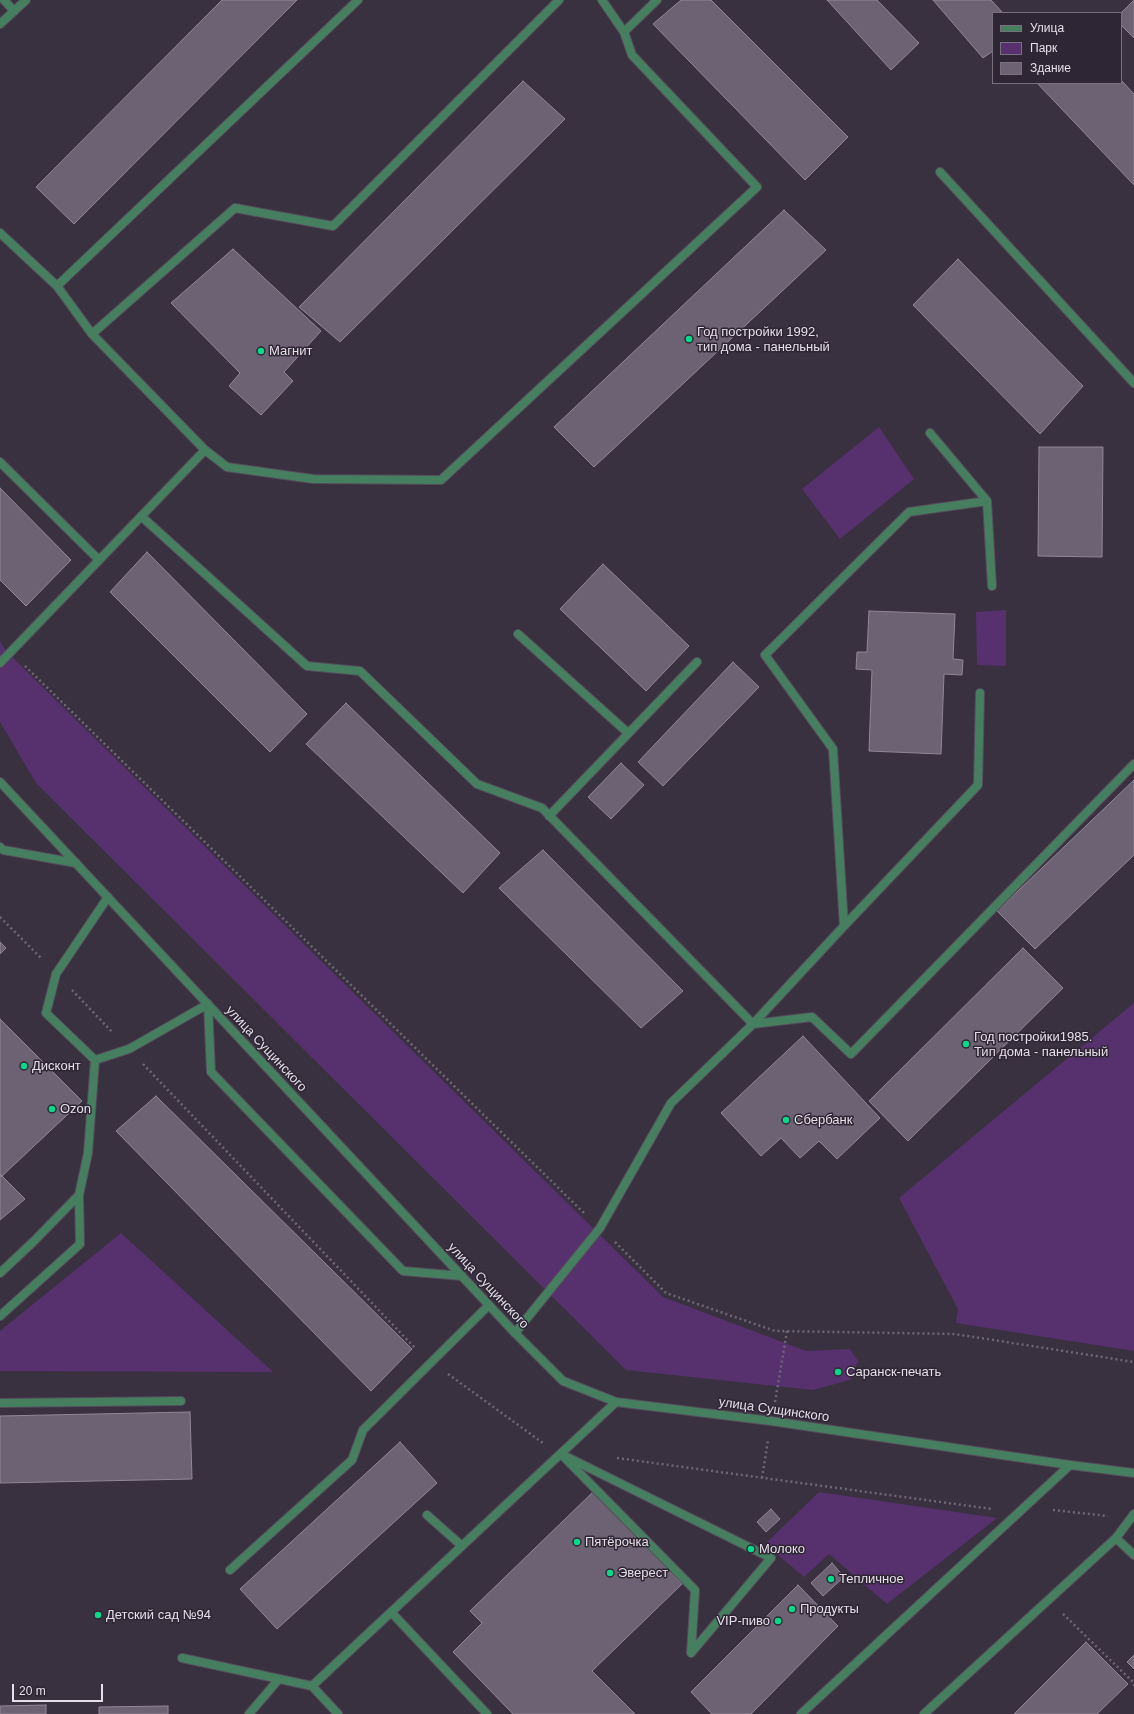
<!DOCTYPE html>
<meta charset="utf-8">
<style>
body{margin:0}
#map{position:relative;width:1134px;height:1714px;overflow:hidden;background:#393040;font-family:Helvetica,sans-serif}
canvas{display:block}
.legend{position:absolute;left:992px;top:12px;width:130px;height:72px;box-sizing:border-box;background:#2f2635;border:1px solid #78707d;margin:0;padding:5px 7px;list-style:none;font-size:12px;color:#e5dfe9}
.legend li{display:flex;align-items:center;gap:8px;height:20px}
.legend b{width:20px;border:1px solid #78707d}
.scale{position:absolute;left:12px;top:1684px;width:91px;height:18px;box-sizing:border-box;border:2px solid #e5dfe9;border-top:0;padding-left:5px;font-size:12px;line-height:14px;white-space:nowrap;color:#e5dfe9;-webkit-text-stroke:3px #2f2635;paint-order:stroke}
</style>
<div id="map">
<canvas width="1134" height="1714"></canvas>
<ul class="legend">
<li><b style="height:5px;background:#467f60"></b>Улица</li>
<li><b style="height:11px;background:#57316e"></b>Парк</li>
<li><b style="height:11px;background:#6d6274"></b>Здание</li>
</ul>
<div class="scale">20 m</div>
</div>
<script>
const ctx = document.querySelector('canvas').getContext('2d');
ctx.lineJoin = 'round';
function fill(path, color) {
  ctx.fillStyle = color;
  ctx.fill(path, 'evenodd');
}
function shape(rows) {
  const path = new Path2D();
  for (const r of rows) {
    path.moveTo(r[0], r[1]);
    for (let i = 2; i < r.length; i += 2) path.lineTo(r[i], r[i + 1]);
  }
  return path;
}
function strokePath(path, color, width, dash) {
  ctx.strokeStyle = color;
  ctx.lineWidth = width;
  ctx.lineCap = dash ? 'butt' : 'round';
  ctx.setLineDash(dash || []);
  ctx.stroke(path);
}
function drawText(font, color, halo, rows, align = 'center') {
  ctx.font = font + ' Helvetica,sans-serif';
  ctx.lineWidth = 3;
  ctx.setLineDash([]);
  ctx.textBaseline = 'middle';
  ctx.strokeStyle = halo;
  ctx.fillStyle = color;
  for (const [text, x, y, turn = 0] of rows) {
    ctx.save();
    ctx.translate(x, y);
    ctx.rotate((+turn || 0) * Math.PI / 180);
    ctx.textAlign = isNaN(turn) ? turn : align;
    if (halo) ctx.strokeText(text, 0, 0);
    ctx.fillText(text, 0, 0);
    ctx.restore();
  }
}
const green = shape([
 [879,427,914,479,840,539,802,489],
 [1006,610,1006,666,977,665,976,612],
 [0,641,6,651,663,1297,806,1351,850,1349,858,1361,850,1380,813,1390,626,1370,36,783,0,722],
 [1134,1003,1134,1351,956,1323,958,1309,899,1198],
 [121,1233,273,1372,0,1371,0,1331],
 [819,1492,997,1518,887,1604,829,1554,804,1577,765,1544]
]);
const building = shape([
 [222,0,297,0,74,224,36,187,222,0],
 [681,0,711,0,848,137,805,180,653,24,681,0],
 [827,0,877,0,919,43,891,70,827,0],
 [933,0,991,0,1003,13,993,13,993,51,983,58,933,0],
 [1134,0,1134,38,1121,25,1121,13,1134,0],
 [1121,80,1134,94,1134,185,1037,83,1121,83,1121,80],
 [523,81,565,119,340,342,299,307,523,81],
 [784,210,826,250,594,467,554,427,784,210],
 [233,249,321,331,284,372,293,381,261,415,229,386,240,373,171,303,233,249],
 [958,259,1083,386,1040,434,913,305,958,259],
 [1039,447,1103,447,1102,557,1038,556,1039,447],
 [0,488,71,560,26,606,0,580,0,488],
 [147,552,307,714,270,752,110,592,147,552],
 [603,564,689,646,646,691,560,609,603,564],
 [869,611,955,614,953,659,963,660,962,675,944,674,941,754,869,751,872,670,856,669,857,652,867,652,869,611],
 [733,662,759,687,663,786,638,762,733,662],
 [346,703,500,853,463,893,306,744,346,703],
 [621,763,644,785,611,819,588,797,621,763],
 [1134,780,1134,855,1035,949,997,911,1134,780],
 [543,850,683,991,641,1028,499,888,543,850],
 [0,942,6,948,0,954,0,942],
 [1023,948,1063,988,908,1141,869,1101,1023,948],
 [0,1019,82,1101,1,1177,0,1175,0,1019],
 [803,1036,880,1118,837,1159,819,1141,800,1158,781,1138,761,1156,721,1113,803,1036],
 [156,1096,412,1349,371,1391,116,1131,156,1096],
 [0,1174,25,1199,0,1220,0,1174],
 [190,1412,192,1479,0,1483,0,1416,190,1412],
 [400,1442,437,1483,277,1629,240,1589,400,1442],
 [593,1492,682,1584,592,1671,635,1714,513,1714,453,1652,482,1623,470,1611,593,1492],
 [771,1509,780,1519,766,1532,757,1522,771,1509],
 [832,1563,844,1577,823,1596,811,1583,832,1563],
 [798,1585,838,1626,751,1714,712,1714,691,1692,798,1585],
 [1086,1642,1128,1684,1097,1714,1014,1714,1086,1642],
 [1134,1655,1134,1669,1127,1662,1134,1655],
 [46,1705,46,1714,0,1714,0,1706,46,1705],
 [168,1706,168,1714,99,1714,99,1707,168,1706]
]);
const path = shape([
 [25,666,585,1214],
 [0,917,42,959],
 [72,990,113,1033],
 [143,1064,416,1349],
 [615,1242,666,1293,775,1331,955,1334,1134,1362],
 [448,1374,543,1443],
 [775,1402,787,1331],
 [617,1458,992,1509],
 [762,1478,768,1440],
 [1053,1510,1108,1516],
 [1063,1614,1134,1683,1134,1688]
]);
const service = shape([
 [4,0,14,11],
 [602,0,624,32,657,0],
 [940,172,1134,383],
 [0,233,57,286,358,0],
 [57,286,92,334,205,450,227,467,313,479,441,480,757,187,632,55,624,32],
 [92,334,235,208,333,226,559,0],
 [0,462,99,560],
 [987,501,992,586],
 [141,516,307,666,360,671,477,784,542,808,753,1024,812,1017,851,1054,1134,764],
 [518,634,628,733],
 [0,663,205,450],
 [549,816,697,662],
 [0,847,3,850,76,863],
 [108,897,56,974,46,1013,95,1060,129,1049,208,1004,211,1072,403,1271,462,1276],
 [844,926,833,749,765,655,909,512,987,501,930,433],
 [0,1273,33,1242,79,1195,88,1153,95,1060],
 [0,1316,80,1244,79,1195],
 [515,1333,600,1228,671,1103,753,1024,844,926,978,785,980,693],
 [0,1403,181,1401],
 [561,1454,771,1558,691,1653,695,1590,561,1454],
 [427,1515,462,1546],
 [1116,1538,1134,1555],
 [230,1570,352,1460,363,1430,489,1305],
 [391,1612,487,1714],
 [182,1658,312,1686,616,1402],
 [312,1686,338,1714],
 [249,1714,279,1679],
 [801,1714,1070,1465],
 [924,1714,1116,1538,1134,1514]
]);
const tertiary = shape([
 [0,24,26,0],
 [0,782,515,1333,563,1381,616,1402,771,1421,1070,1465,1134,1473]
]);
const markers = [
 [689,339,4,"#07d98b"],
 [261,351,4,"#07d98b"],
 [966,1044,4,"#07d98b"],
 [24,1066,4,"#07d98b"],
 [52,1109,4,"#07d98b"],
 [786,1120,4,"#07d98b"],
 [838,1372,4,"#07d98b"],
 [577,1542,4,"#07d98b"],
 [751,1549,4,"#07d98b"],
 [610,1573,4,"#07d98b"],
 [831,1579,4,"#07d98b"],
 [792,1609,4,"#07d98b"],
 [98,1615,4,"#07d98b"],
 [778,1621,4,"#07d98b"]
];
const poiNames = [
 ["Год постройки 1992,",697,332],
 ["тип дома - панельный",697,347],
 ["Магнит",269,351],
 ["Год постройки1985.",974,1037],
 ["Тип дома - панельный",974,1052],
 ["Дисконт",32,1066],
 ["Ozon",60,1109],
 ["Сбербанк",794,1120],
 ["Саранск-печать",846,1372],
 ["Пятёрочка",585,1542],
 ["Молоко",759,1549],
 ["Эверест",618,1573],
 ["Тепличное",839,1579],
 ["Продукты",800,1609],
 ["Детский сад №94",106,1615],
 ["VIP-пиво",770,1621,"right"]
];
const streetNames = [
 ["улица Сущинского",266,1049,47],
 ["улица Сущинского",488,1286,47],
 ["улица Сущинского",774,1410,8]
];
fill(green, '#57316e');
fill(building, '#6d6274');
strokePath(building, '#928799', 1);
strokePath(service, '#554c5b', 10);
strokePath(tertiary, '#554c5b', 10);
strokePath(path, '#6f6775', 2.5, [2, 3]);
strokePath(service, '#467f60', 8);
strokePath(tertiary, '#467f60', 8);
for (const [x, y, r, color] of markers) {
  const dot = new Path2D();
  dot.arc(x, y, r, 0, 2 * Math.PI);
  ctx.fillStyle = color;
  ctx.fill(dot);
  strokePath(dot, '#2f2635', 1.5);
}
drawText('13px', '#e5dfe9', '#2f2635', poiNames, 'left');
drawText('13px', '#e5dfe9', '#2f2635', streetNames);
</script>
